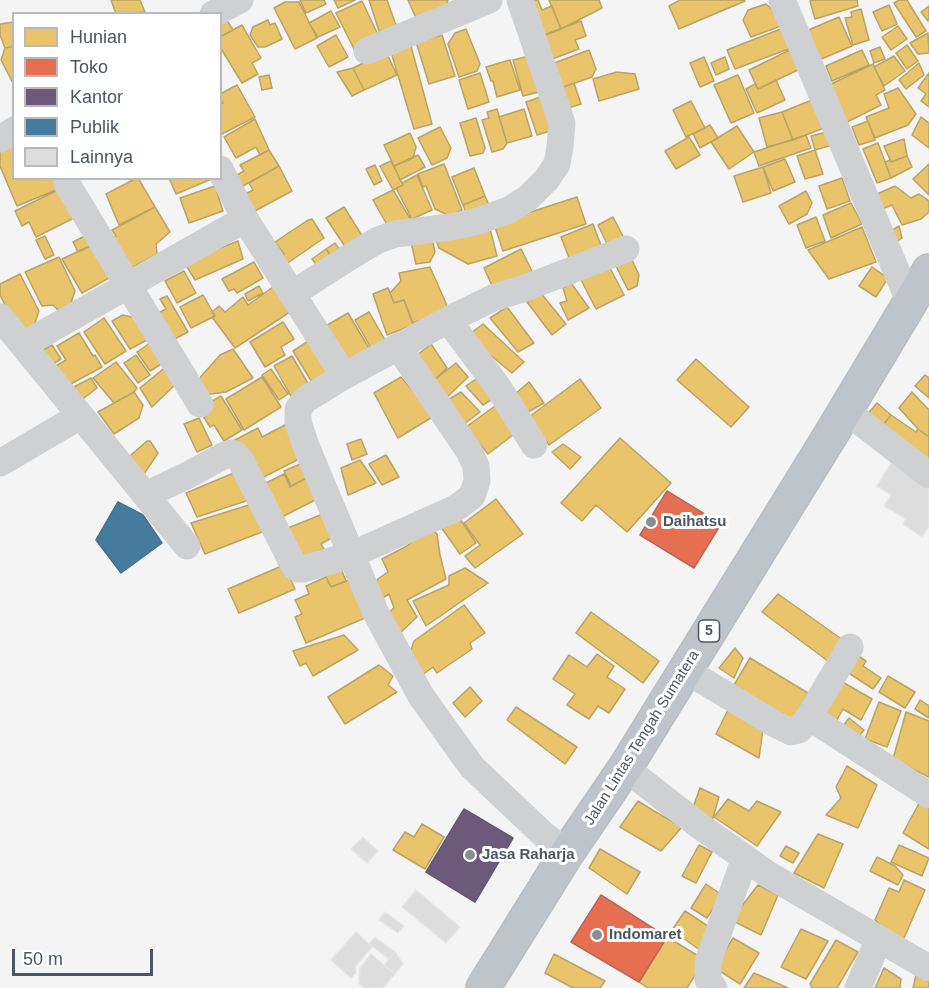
<!DOCTYPE html>
<style>
body{margin:0}
#map{position:relative;width:929px;height:988px;overflow:hidden;background:#f4f4f4;font-family:Arial,sans-serif}
canvas{display:block}
.legend{position:absolute;left:12px;top:12px;width:210px;height:168px;box-sizing:border-box;background:#fff;border:2px solid #b7bbc0;margin:0;padding:8px 10px;list-style:none;font-size:18px;color:#4a5661}
.legend li{display:flex;align-items:center;gap:12px;height:30px}
.legend b{width:30px;border:2px solid #b7bbc0}
.scale{position:absolute;left:12px;top:949px;width:141px;height:27px;box-sizing:border-box;border:3px solid #4a5661;border-top:0;padding-left:8px;font-size:18px;line-height:21px;white-space:nowrap;color:#4a5661;-webkit-text-stroke:4px #fff;paint-order:stroke}
</style>
<div id="map">
<canvas width="929" height="988"></canvas>
<ul class="legend">
<li><b style="height:16px;background:#e9c46a"></b>Hunian</li>
<li><b style="height:16px;background:#e76f51"></b>Toko</li>
<li><b style="height:16px;background:#6d597a"></b>Kantor</li>
<li><b style="height:16px;background:#457b9d"></b>Publik</li>
<li><b style="height:16px;background:#ddddde"></b>Lainnya</li>
</ul>
<div class="scale">50 m</div>
</div>
<script>
const ctx = document.querySelector('canvas').getContext('2d');
ctx.lineJoin = 'round';
function fill(path, color) {
  ctx.fillStyle = color;
  ctx.fill(path, 'evenodd');
}
function shape(rows) {
  const path = new Path2D();
  for (const r of rows) {
    path.moveTo(r[0], r[1]);
    for (let i = 2; i < r.length; i += 2) path.lineTo(r[i], r[i + 1]);
  }
  return path;
}
function strokePath(path, color, width, dash) {
  ctx.strokeStyle = color;
  ctx.lineWidth = width;
  ctx.lineCap = dash ? 'butt' : 'round';
  ctx.setLineDash(dash || []);
  ctx.stroke(path);
}
function drawText(font, color, halo, rows, align = 'center') {
  ctx.font = font + ' Arial,sans-serif';
  ctx.lineWidth = 6;
  ctx.setLineDash([]);
  ctx.textBaseline = 'middle';
  ctx.strokeStyle = halo;
  ctx.fillStyle = color;
  for (const [text, x, y, turn = 0] of rows) {
    ctx.save();
    ctx.translate(x, y);
    ctx.rotate((+turn || 0) * Math.PI / 180);
    ctx.textAlign = isNaN(turn) ? turn : align;
    if (halo) ctx.strokeText(text, 0, 0);
    ctx.fillText(text, 0, 0);
    ctx.restore();
  }
}
const homes = shape([
 [111,0,140,0,145,12,116,14,111,0],
 [300,0,324,0,326,4,306,13,300,0],
 [334,0,355,0,338,8,334,0],
 [369,0,387,0,397,28,380,34,369,0],
 [408,0,448,0,444,13,419,25,408,0],
 [524,0,538,0,542,10,552,6,561,29,540,37,524,0],
 [549,0,599,0,602,8,561,29,549,0],
 [680,0,744,0,745,1,679,29,669,6,680,0],
 [813,0,857,0,858,6,815,19,810,1,813,0],
 [899,0,907,0,926,31,916,37,894,3,899,0],
 [362,1,380,39,355,51,336,13,362,1],
 [285,2,299,2,317,38,295,49,274,8,285,2],
 [766,4,776,13,781,26,751,37,743,20,748,10,766,4],
 [889,5,897,24,882,31,873,12,889,5],
 [929,6,929,20,928,21,921,12,929,6],
 [861,9,869,40,853,45,845,18,852,17,851,12,861,9],
 [331,11,340,27,318,37,309,23,331,11],
 [222,13,233,30,220,37,220,14,222,13],
 [839,17,852,46,819,60,806,31,839,17],
 [268,20,270,25,275,23,282,39,265,47,258,47,250,35,253,27,268,20],
 [581,21,586,36,575,40,579,49,544,62,536,38,581,21],
 [14,22,14,46,5,48,0,35,0,24,14,22],
 [242,25,261,58,252,63,258,74,242,83,220,47,220,37,242,25],
 [898,26,907,39,891,50,882,37,898,26],
 [783,28,791,48,735,69,727,50,783,28],
 [466,29,480,64,477,71,459,77,448,44,455,33,466,29],
 [928,33,929,53,918,54,910,43,928,33],
 [336,35,348,57,329,67,317,46,336,35],
 [442,35,455,76,429,84,416,42,442,35],
 [907,45,918,61,907,69,896,53,907,45],
 [14,46,14,85,1,60,5,48,14,46],
 [411,46,432,124,414,129,391,52,411,46],
 [880,47,885,59,874,63,870,51,880,47],
 [792,49,802,68,758,89,749,70,792,49],
 [589,50,596,69,592,77,555,90,546,66,589,50],
 [862,50,869,65,832,81,826,66,862,50],
 [386,52,397,75,364,90,353,68,386,52],
 [533,55,543,91,523,96,513,60,533,55],
 [894,56,905,71,884,86,874,67,894,56],
 [704,57,714,81,700,87,690,63,704,57],
 [725,57,729,69,716,75,711,63,725,57],
 [510,60,520,90,497,97,493,81,491,81,486,67,510,60],
 [919,63,924,75,906,89,899,80,919,63],
 [873,64,885,90,876,95,881,105,847,122,829,85,873,64],
 [353,68,364,90,352,96,337,72,353,68],
 [617,72,635,74,639,89,599,101,593,79,617,72],
 [480,73,489,102,468,109,459,80,480,73],
 [929,73,929,107,921,101,926,94,918,88,929,73],
 [269,75,272,88,262,90,259,77,269,75],
 [738,75,754,113,731,123,714,85,738,75],
 [776,80,785,100,757,113,746,89,755,84,758,89,776,80],
 [574,83,581,104,559,111,555,90,574,83],
 [237,85,255,117,220,135,220,104,223,103,220,98,220,94,237,85],
 [898,88,916,114,908,125,875,138,866,117,889,108,884,94,898,88],
 [546,95,557,129,537,135,526,102,546,95],
 [812,100,824,128,793,140,782,112,812,100],
 [691,101,705,128,686,137,673,110,691,101],
 [497,109,507,143,503,149,492,152,482,120,489,118,487,112,497,109],
 [524,109,532,136,507,143,499,117,524,109],
 [782,112,793,140,767,147,759,118,782,112],
 [921,117,929,123,929,148,912,135,921,117],
 [476,118,485,148,483,153,470,156,460,123,476,118],
 [255,119,269,150,260,155,256,147,236,158,224,137,255,119],
 [868,121,875,140,859,145,852,127,868,121],
 [710,125,718,138,700,148,693,134,710,125],
 [737,126,754,152,729,169,711,142,737,126],
 [440,127,451,148,447,158,432,165,418,138,440,127],
 [831,131,836,144,815,150,811,136,831,131],
 [410,133,416,147,413,158,394,166,384,145,410,133],
 [806,135,811,148,759,166,754,152,806,135],
 [689,137,700,155,676,169,665,151,689,137],
 [904,139,907,156,891,162,884,146,904,139],
 [14,143,14,178,57,178,61,188,17,206,0,166,0,148,14,143],
 [878,143,891,178,877,183,863,149,878,143],
 [269,150,279,166,241,187,235,176,244,171,240,165,269,150],
 [815,150,823,174,805,179,797,156,815,150],
 [418,155,425,167,400,180,394,166,418,155],
 [907,156,912,167,891,178,885,162,890,160,891,162,907,156],
 [785,159,795,182,773,191,763,167,785,159],
 [391,161,403,185,393,190,380,166,391,161],
 [444,164,462,210,450,216,435,209,426,186,423,187,418,174,444,164],
 [929,164,929,195,913,179,929,164],
 [375,165,382,181,374,185,366,169,375,165],
 [279,166,292,191,253,212,244,195,253,190,249,183,279,166],
 [763,167,771,193,743,202,734,176,763,167],
 [474,168,485,196,463,205,452,177,474,168],
 [417,175,432,210,412,219,396,188,403,185,402,183,417,175],
 [137,178,138,178,155,207,119,225,106,194,137,178],
 [169,178,214,178,176,194,169,178],
 [842,178,850,201,827,209,819,186,842,178],
 [215,186,223,211,189,223,180,198,215,186],
 [895,186,911,198,919,194,929,201,929,212,921,219,902,225,892,205,882,209,877,194,895,186],
 [64,187,78,216,36,237,29,222,22,226,15,211,64,187],
 [393,190,411,220,390,230,373,200,393,190],
 [806,191,812,203,807,214,789,224,779,206,806,191],
 [485,196,491,210,468,218,463,205,485,196],
 [577,197,586,224,503,251,494,224,577,197],
 [851,203,862,224,831,238,823,215,851,203],
 [155,207,170,232,156,244,157,254,126,271,109,241,116,236,112,230,155,207],
 [344,207,366,242,344,245,326,218,344,207],
 [613,217,626,242,610,250,598,225,613,217],
 [816,217,825,241,806,248,797,225,816,217],
 [312,219,324,238,282,267,276,259,284,254,275,242,308,220,312,219],
 [593,224,603,251,571,263,561,237,593,224],
 [489,225,497,256,468,264,439,248,436,240,489,225],
 [899,226,902,238,895,243,889,232,899,226],
 [862,227,876,262,829,279,808,250,862,227],
 [89,234,94,244,78,252,73,242,89,234],
 [45,236,54,255,45,259,36,240,45,236],
 [432,238,435,252,430,262,416,264,411,242,432,238],
 [238,241,243,259,195,280,184,262,238,241],
 [335,243,345,258,336,264,326,249,335,243],
 [94,244,109,278,82,293,62,259,94,244],
 [326,249,336,264,318,267,312,259,326,249],
 [521,249,536,279,494,290,484,268,521,249],
 [59,257,75,291,69,309,62,314,53,305,42,306,25,272,59,257],
 [631,258,639,275,637,286,628,290,616,266,631,258],
 [254,262,263,278,237,293,234,289,229,291,222,279,254,262],
 [608,264,624,295,596,309,580,278,608,264],
 [430,267,449,310,413,323,404,300,394,303,390,293,401,281,399,273,430,267],
 [872,267,888,278,876,297,859,286,872,267],
 [184,271,196,293,177,303,165,281,184,271],
 [20,274,39,311,34,326,20,334,0,295,0,284,20,274],
 [571,283,589,308,568,320,560,303,567,301,563,288,571,283],
 [259,286,263,293,248,301,245,294,259,286],
 [273,287,293,310,235,348,212,317,215,316,212,312,219,306,225,312,243,297,248,305,273,287],
 [388,288,394,303,404,300,413,325,387,335,373,294,388,288],
 [540,292,566,324,552,335,527,302,540,292],
 [203,295,215,316,191,328,180,307,203,295],
 [167,296,188,332,167,343,151,317,166,309,160,299,167,296],
 [507,307,534,343,518,352,490,318,507,307],
 [369,312,385,340,371,348,355,320,369,312],
 [348,313,373,355,349,369,324,327,348,313],
 [123,315,140,319,149,339,130,349,112,321,123,315],
 [104,318,126,351,105,364,84,332,104,318],
 [283,322,294,339,281,347,285,355,265,367,250,342,283,322],
 [483,324,524,362,512,373,467,336,483,324],
 [79,333,93,356,95,355,102,367,65,387,54,367,66,360,57,346,79,333],
 [313,338,333,372,313,384,293,351,313,338],
 [150,343,163,363,150,371,137,352,150,343],
 [431,344,447,368,429,385,412,359,431,344],
 [52,345,61,359,45,369,36,354,52,345],
 [233,349,253,378,226,392,204,395,197,381,220,355,233,349],
 [136,355,150,375,138,383,124,363,136,355],
 [292,356,310,387,292,398,274,366,292,356],
 [696,359,749,407,731,427,677,380,696,359],
 [116,362,137,388,134,392,114,403,93,378,116,362],
 [456,363,468,377,444,400,433,381,456,363],
 [168,365,180,380,152,407,140,388,168,365],
 [271,369,288,394,279,400,262,375,271,369],
 [925,375,929,378,929,398,915,386,925,375],
 [262,377,281,407,244,430,226,399,262,377],
 [401,377,434,416,398,438,374,393,401,377],
 [479,377,497,396,483,405,466,386,479,377],
 [91,378,97,388,79,402,66,391,91,378],
 [580,379,601,408,549,445,529,417,580,379],
 [529,382,544,403,523,415,509,399,529,382],
 [134,392,143,405,139,418,114,434,98,412,134,392],
 [461,392,480,412,463,425,446,401,461,392],
 [912,392,929,410,929,437,918,429,899,408,912,392],
 [221,396,242,430,224,441,214,425,210,427,203,416,207,404,221,396],
 [877,403,891,415,880,429,865,417,877,403],
 [495,406,517,432,488,454,466,427,495,406],
 [891,415,916,432,918,429,929,437,929,466,880,429,891,415],
 [199,418,212,445,197,452,184,424,199,418],
 [287,424,301,458,254,482,233,441,258,428,262,437,287,424],
 [620,438,671,483,627,532,596,505,582,521,561,503,620,438],
 [361,439,367,454,352,460,347,444,361,439],
 [147,441,150,441,158,453,142,477,123,462,147,441],
 [563,444,581,457,570,469,552,452,563,444],
 [386,455,399,477,382,485,369,464,386,455],
 [360,460,376,483,348,495,341,468,360,460],
 [307,461,315,474,291,486,284,471,307,461],
 [236,472,249,500,197,517,186,493,236,472],
 [284,474,290,487,308,477,319,498,278,519,264,484,284,474],
 [496,499,523,534,475,568,465,556,480,545,464,523,496,499],
 [252,504,267,530,205,554,191,523,252,504],
 [328,512,337,535,321,544,324,549,296,559,283,530,328,512],
 [458,516,476,543,460,554,441,527,458,516],
 [429,527,437,534,440,555,446,579,407,600,417,617,399,634,388,613,394,608,389,594,381,599,374,584,379,578,388,572,382,559,407,546,429,527],
 [284,565,295,589,239,613,228,589,284,565],
 [465,568,488,583,426,626,413,601,449,585,449,576,465,568],
 [342,571,346,581,331,587,324,573,342,571],
 [326,577,331,587,349,580,365,618,306,643,295,617,302,614,295,600,309,594,306,586,326,577],
 [778,594,843,640,832,664,762,612,778,594],
 [464,605,485,633,470,643,472,649,437,673,433,667,421,676,406,654,411,650,414,641,464,605],
 [591,612,659,661,643,683,576,633,591,612],
 [344,635,358,650,313,676,306,663,300,666,293,651,344,635],
 [735,648,743,658,734,678,719,668,735,648],
 [597,654,614,666,607,677,625,689,609,713,598,706,589,719,567,705,575,694,553,679,569,655,587,667,597,654],
 [855,654,866,661,863,666,881,678,873,689,844,670,855,654],
 [750,658,808,693,792,722,734,685,750,658],
 [379,665,393,676,388,685,397,692,345,724,328,697,379,665],
 [888,676,915,692,905,708,879,692,888,676],
 [839,680,872,699,861,720,843,709,834,725,819,716,839,680],
 [470,687,482,701,465,717,453,703,470,687],
 [920,700,929,706,929,718,915,709,920,700],
 [879,702,901,711,887,747,865,739,879,702],
 [730,706,763,729,759,758,716,734,730,706],
 [516,707,577,747,565,764,507,720,516,707],
 [906,712,929,721,929,777,893,759,906,712],
 [849,718,864,730,856,740,841,729,849,718],
 [847,766,877,785,858,828,826,815,841,798,836,787,847,766],
 [700,788,719,797,712,821,692,810,700,788],
 [923,796,929,800,929,849,903,833,923,796],
 [728,799,749,811,757,801,781,812,757,846,714,817,728,799],
 [638,801,654,811,682,827,661,851,620,827,638,801],
 [422,824,444,837,425,869,393,850,405,832,414,837,422,824],
 [818,834,843,844,824,888,794,873,818,834],
 [699,845,712,852,696,883,682,876,699,845],
 [899,845,929,858,922,876,891,862,899,845],
 [786,846,799,853,793,863,780,856,786,846],
 [600,849,640,872,627,894,589,868,600,849],
 [877,857,895,866,903,875,898,885,870,871,877,857],
 [904,880,925,890,901,945,875,920,889,888,899,892,904,880],
 [706,884,722,895,707,918,691,908,706,884],
 [758,885,778,895,761,935,731,920,758,885],
 [685,911,714,930,700,950,672,930,685,911],
 [801,929,828,941,806,979,781,967,801,929],
 [667,937,705,960,687,988,648,988,639,982,667,937],
 [733,938,759,953,740,984,715,968,733,938],
 [836,940,858,952,837,988,812,988,810,984,836,940],
 [554,954,605,981,600,988,573,988,545,973,554,954],
 [884,968,901,979,900,988,875,988,884,968],
 [754,973,788,988,744,988,754,973],
 [916,975,929,982,929,988,913,988,916,975]
]);
const shops = shape([
 [667,491,721,524,694,568,640,535,667,491],
 [601,895,667,937,639,982,571,942,601,895]
]);
const offices = shape([
 [464,809,513,838,475,902,426,872,464,809]
]);
const public = shape([
 [118,502,143,515,162,543,121,573,96,540,118,502]
]);
const building = shape([
 [893,460,929,483,929,526,922,537,903,524,906,519,884,506,891,495,877,486,893,460],
 [363,837,378,851,367,863,351,849,363,837],
 [416,890,460,927,446,943,402,907,416,890],
 [385,912,404,926,398,933,379,920,385,912],
 [356,932,372,947,355,967,356,973,351,978,331,960,356,932],
 [375,937,395,952,389,959,369,944,375,937],
 [395,952,403,964,395,974,384,965,395,952],
 [371,954,395,974,383,988,364,988,359,984,360,968,371,954]
]);
const minor = shape([
 [782,0,910,303],
 [213,14,240,0],
 [367,51,489,0],
 [0,139,14,130],
 [220,169,245,219,344,376],
 [67,184,200,404],
 [292,294,348,258,378,240,395,234,450,227,475,222,509,210,528,198,546,180,557,164,560,147,562,123,520,0],
 [0,317,187,546],
 [448,320,498,387,534,445],
 [23,345,245,219],
 [845,410,929,475],
 [0,463,80,416],
 [146,495,188,475,225,455,231,453,236,455,241,461,294,566,298,569,303,569,351,555,456,508,472,496,477,481,476,466,469,451,399,348],
 [685,670,773,723,791,732,799,730,809,717,929,795],
 [809,717,850,647],
 [625,768,701,827,769,875,929,968],
 [567,853,544,835,472,767,421,696,375,611,306,446,298,422,298,409,305,400,344,376,448,320,493,298,528,287,626,249],
 [714,988,708,980,708,962,745,858],
 [858,988,879,939]
]);
const highway = shape([
 [483,988,567,853,625,768,830,436,929,271]
]);
const markers = [
 [651,522,6,"#868d94"],
 [470,855,6,"#868d94"],
 [597,935,6,"#868d94"]
];
const shields = [
 [709,631,21]
];
const shieldNames = [
 ["5",709,631]
];
const poiNames = [
 ["Daihatsu",663,522],
 ["Jasa Raharja",482,855],
 ["Indomaret",609,935]
];
const streetNames = [
 ["Jalan Lintas Tengah Sumatera",642,738,-58]
];
fill(homes, '#e9c46a');
strokePath(homes, '#b9a367', 1.5);
fill(shops, '#e76f51');
strokePath(shops, '#b86856', 1.5);
fill(offices, '#6d597a');
strokePath(offices, '#625872', 1.5);
fill(public, '#457b9d');
strokePath(public, '#46708b', 1.5);
fill(building, '#ddddde');
strokePath(building, '#e5e6e7', 1.5);
strokePath(highway, '#b9bec3', 36);
strokePath(minor, '#ced0d2', 27);
strokePath(highway, '#bec4c9', 33);
for (const [x, y, r, color] of markers) {
  const dot = new Path2D();
  dot.arc(x, y, r, 0, 2 * Math.PI);
  ctx.fillStyle = color;
  ctx.fill(dot);
  strokePath(dot, '#fff', 2);
}
for (const [x, y, w] of shields) {
  const box = new Path2D();
  box.roundRect(x - w / 2, y - 11, w, 22, 4.5);
  ctx.fillStyle = '#fff';
  ctx.fill(box);
  strokePath(box, '#4a5661', 1.5);
}
drawText('bold 14px', '#4a5661', null, shieldNames);
drawText('bold 15px', '#4a5661', '#fff', poiNames, 'left');
drawText('15px', '#4a5661', '#fff', streetNames);
</script>
